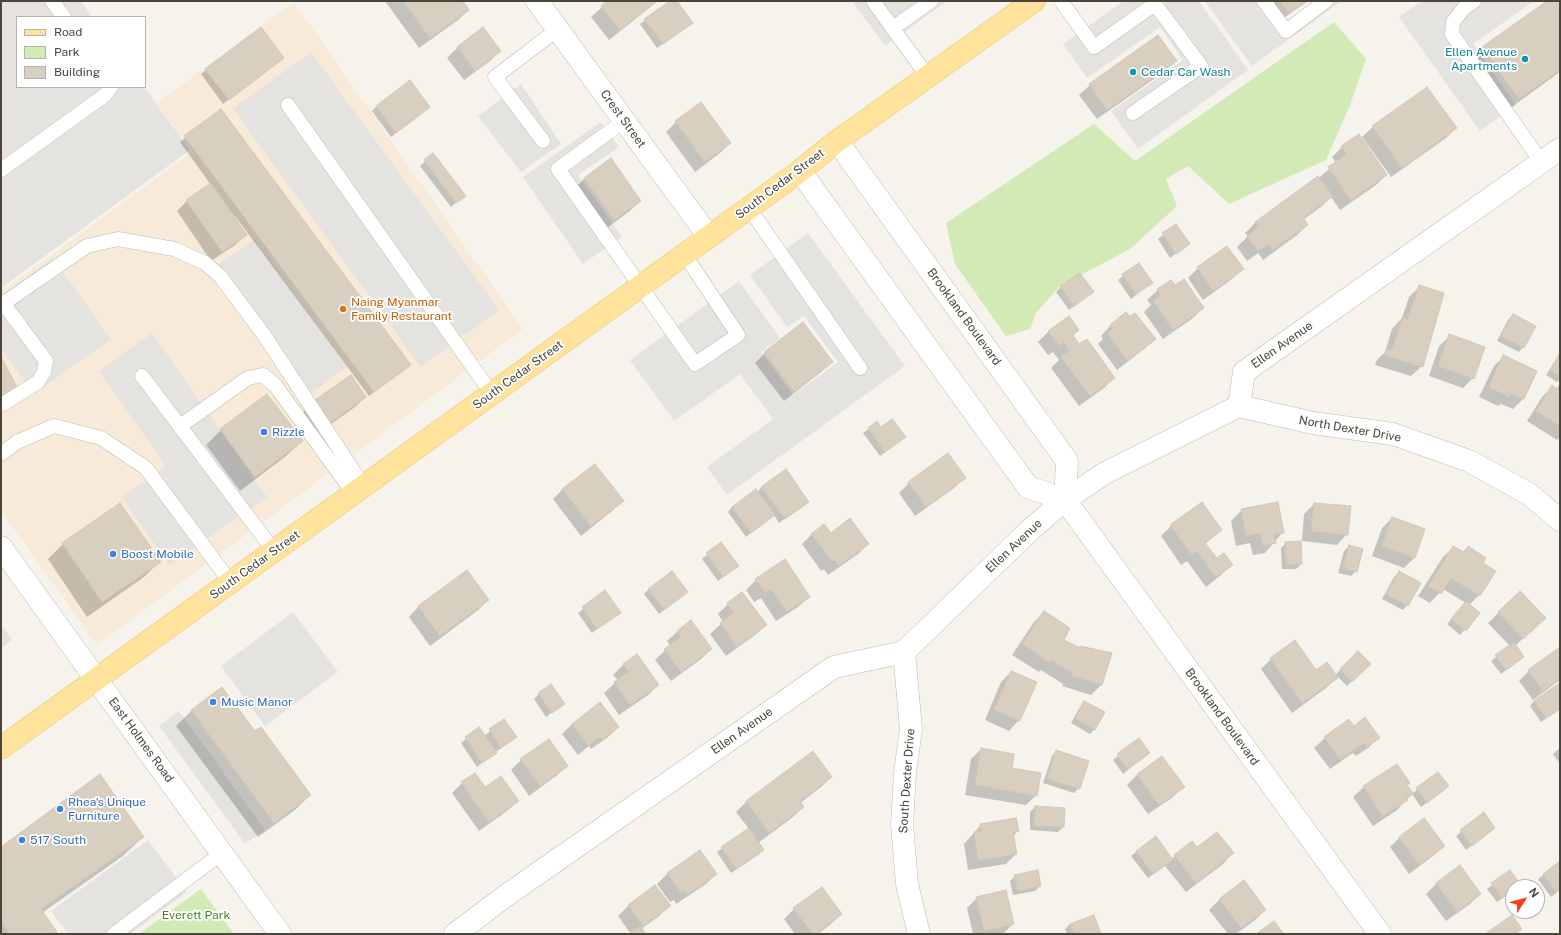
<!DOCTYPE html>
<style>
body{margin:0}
#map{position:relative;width:1561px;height:935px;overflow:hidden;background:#f6f3ec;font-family:"Public Sans",sans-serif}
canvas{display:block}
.frame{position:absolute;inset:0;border:2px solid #4b4439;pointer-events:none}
.legend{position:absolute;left:16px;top:16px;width:130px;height:72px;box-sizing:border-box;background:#fff;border:1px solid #b7b4b0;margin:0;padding:5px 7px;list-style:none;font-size:12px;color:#4b4439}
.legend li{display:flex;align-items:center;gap:8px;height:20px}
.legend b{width:20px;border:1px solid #b7b4b0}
.north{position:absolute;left:1505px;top:879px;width:40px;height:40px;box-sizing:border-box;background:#fff;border:1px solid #b7b4b0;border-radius:50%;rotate:54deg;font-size:11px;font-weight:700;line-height:16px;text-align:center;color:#4b4439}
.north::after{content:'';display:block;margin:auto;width:14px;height:18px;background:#fc3f1d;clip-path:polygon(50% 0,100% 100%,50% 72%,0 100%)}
</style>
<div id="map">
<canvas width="1561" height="935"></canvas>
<div class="frame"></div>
<ul class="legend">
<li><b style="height:5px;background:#ffe39c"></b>Road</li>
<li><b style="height:11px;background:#d2eab5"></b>Park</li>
<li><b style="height:11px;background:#d8cfc1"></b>Building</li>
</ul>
<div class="north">N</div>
</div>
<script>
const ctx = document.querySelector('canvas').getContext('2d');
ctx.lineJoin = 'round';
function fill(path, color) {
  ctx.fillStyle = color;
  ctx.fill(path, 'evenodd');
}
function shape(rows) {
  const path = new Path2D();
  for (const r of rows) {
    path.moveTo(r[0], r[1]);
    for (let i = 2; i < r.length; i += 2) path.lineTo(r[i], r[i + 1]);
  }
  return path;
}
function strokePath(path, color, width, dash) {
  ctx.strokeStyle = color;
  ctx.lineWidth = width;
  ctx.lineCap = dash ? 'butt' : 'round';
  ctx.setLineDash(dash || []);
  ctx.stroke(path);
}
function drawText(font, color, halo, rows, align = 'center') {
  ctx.font = font + ' "Public Sans",sans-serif';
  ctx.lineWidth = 3.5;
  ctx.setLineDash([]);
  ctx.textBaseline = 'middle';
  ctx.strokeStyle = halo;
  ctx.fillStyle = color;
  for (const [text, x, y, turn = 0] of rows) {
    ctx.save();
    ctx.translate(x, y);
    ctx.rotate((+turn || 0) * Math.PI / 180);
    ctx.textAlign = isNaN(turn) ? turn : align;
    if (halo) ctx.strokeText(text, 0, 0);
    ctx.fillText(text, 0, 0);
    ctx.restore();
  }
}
const commercial = shape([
 [294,2,523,329,97,645,1,511,1,292,192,152,157,103]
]);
const green = shape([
 [1334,22,1366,59,1350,105,1326,160,1229,204,1188,166,1166,179,1177,206,1130,249,1060,286,1036,313,1030,329,1006,336,955,264,946,223,1094,124,1135,161],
 [201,889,234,934,139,934]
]);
const parking = shape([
 [1,1,81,1,92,17,17,17,17,87,144,87,190,150,1,288],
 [852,1,947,1,885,46],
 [1124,1,1199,1,1248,70,1138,149,1111,111,1183,60,1160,27,1087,78,1063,44],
 [1205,1,1274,1,1288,20,1314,1,1342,1,1252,66],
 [1422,1,1534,1,1473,44,1516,105,1480,131,1399,17],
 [311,52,499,310,421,367,233,109],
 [521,84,561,144,521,172,478,116],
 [601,122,619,147,578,175,622,237,583,264,523,177],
 [808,233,905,366,727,495,707,467,773,419,740,374,674,421,630,360,739,281,780,338,761,352,793,395,838,362,804,316,787,327,750,275],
 [255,239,347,367,301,400,209,271],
 [53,258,111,339,34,394,1,348,1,296],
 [152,333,267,497,169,565,122,497,166,466,99,371],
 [293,612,338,672,265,726,221,666],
 [1,624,12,640,1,648],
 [179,711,265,830,245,844,159,726],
 [148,840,187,892,130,934,68,934,51,911]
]);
const shadow = shape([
 [385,1,461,1,468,10,458,20,419,48],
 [609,1,658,1,609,40,591,17],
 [671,1,676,1,691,23,657,48,640,24],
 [1274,1,1308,1,1278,22,1268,7],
 [1548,1,1560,1,1560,72,1509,109,1473,57,1483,47],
 [483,28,500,51,490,61,464,80,447,58,457,48],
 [283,58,223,104,201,74,206,70],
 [1175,61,1165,71,1097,119,1079,95,1090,85],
 [701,104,730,143,720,153,695,172,666,132,676,122],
 [377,106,424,112,391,137,372,111],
 [221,110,404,369,369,396,235,216,233,217,245,235,235,245,211,261,177,211,187,201,211,185,180,142],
 [1373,127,1456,128,1446,138,1391,177,1362,137],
 [1342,147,1386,175,1376,185,1340,210,1331,197,1322,206,1303,220,1307,225,1297,235,1263,260,1258,253,1247,261,1237,247,1248,236,1245,233,1255,223,1319,178,1336,163,1332,157],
 [433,154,459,200,451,207,420,166],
 [610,160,640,200,630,211,604,230,574,189,584,179],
 [1176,225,1188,244,1170,258,1158,239],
 [1139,264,1151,283,1131,299,1118,280],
 [1198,268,1242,269,1232,279,1203,300,1188,278],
 [1171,281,1175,287,1203,308,1193,318,1163,339,1144,312,1151,305,1147,300,1158,290],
 [1061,287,1093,292,1069,310,1056,292],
 [1419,287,1422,366,1411,376,1375,365,1377,360,1385,352,1392,329,1402,318,1409,297],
 [1513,315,1523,347,1519,352,1497,341,1508,320],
 [1068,317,1072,336,1079,345,1114,377,1104,388,1079,406,1051,368,1059,360,1053,352,1048,355,1038,342,1048,332],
 [1111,325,1154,339,1144,349,1117,370,1098,344,1103,339,1101,336],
 [1450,336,1473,378,1463,388,1429,376,1439,346],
 [765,353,832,362,821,372,784,401,755,363],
 [1560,354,1560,379,1557,382,1546,375],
 [1504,356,1536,372,1523,399,1513,409,1501,404,1498,406,1479,397,1494,366],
 [1560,384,1560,437,1557,440,1527,421,1542,397,1552,387,1556,390],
 [365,397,355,407,317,434,302,413,312,403],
 [877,423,881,428,904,437,880,456,863,433],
 [221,430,301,441,286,456,240,491,206,445],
 [964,478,954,488,915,516,899,493,909,483],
 [762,487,808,502,779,523,774,515,746,537,728,512,732,507,757,492],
 [563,489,623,501,612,511,581,536,553,499],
 [1314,504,1347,534,1337,545,1302,541,1304,514],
 [1242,510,1283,532,1265,553,1253,555,1250,543,1236,546,1231,521],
 [1392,518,1414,558,1404,568,1372,556,1382,528],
 [1171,526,1221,530,1205,544,1216,560,1231,565,1221,575,1206,587,1187,561,1181,565,1161,536],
 [812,534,831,534,868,544,858,554,828,575,824,569,821,571,802,544],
 [721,543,738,566,718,581,702,559],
 [1286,543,1301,564,1296,569,1282,569,1281,548],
 [63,544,159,562,144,577,87,617,48,559],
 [1349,546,1356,571,1351,576,1338,573,1344,551],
 [1454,547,1463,553,1468,547,1481,563,1479,595,1469,605,1479,613,1460,635,1447,624,1466,603,1443,589,1430,603,1418,596,1443,557],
 [1399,572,1407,605,1403,610,1382,599,1394,577],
 [756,580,809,597,798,607,776,621,761,598,754,602,746,590],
 [649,589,687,592,659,614,644,594],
 [605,592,619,612,592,633,578,613],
 [1520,592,1534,628,1515,646,1523,657,1501,674,1491,661,1510,646,1488,623],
 [488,600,478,610,430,646,409,617,419,606],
 [728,604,765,625,755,635,726,656,710,634,723,622,718,614],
 [1044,612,1063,640,1078,649,1080,647,1102,684,1091,695,1062,686,1063,684,1041,670,1039,672,1012,655,1034,622],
 [678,631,711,649,701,659,671,681,655,660,670,646,667,641],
 [1560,648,1560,680,1533,700,1519,681,1529,671],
 [1358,653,1369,664,1347,686,1338,677,1326,688,1292,713,1261,669,1271,659,1316,672,1335,675],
 [624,664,658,685,648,695,619,715,604,693,618,680,613,675],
 [1011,672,1019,720,1009,731,985,720,1001,682],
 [222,689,255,733,310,795,295,810,258,837,176,726,191,711],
 [1560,689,1560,709,1541,722,1530,706,1534,701],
 [539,694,564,703,546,717,534,699],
 [1084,702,1095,729,1090,734,1071,723,1080,707],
 [504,721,515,737,477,767,461,743,479,729,484,736],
 [572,724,618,727,608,737,591,749,589,746,578,755,562,734],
 [1325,738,1378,738,1368,748,1356,756,1353,753,1330,769,1314,748],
 [1139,740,1148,753,1123,774,1113,760],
 [1560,748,1560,764,1553,754],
 [981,749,1011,769,1036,795,1026,805,965,795,971,759],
 [1056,751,1079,788,1074,793,1043,783,1052,756],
 [812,753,831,777,821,787,800,803,803,807,793,817,758,843,763,850,758,855,731,873,717,852,749,829,736,812,746,802],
 [1162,757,1183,787,1173,797,1148,814,1127,785,1137,775],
 [521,760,567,766,556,776,529,796,511,770],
 [1438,773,1448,786,1443,791,1421,807,1412,794,1397,810,1373,826,1353,797,1364,787,1406,785,1412,794],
 [462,783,484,788,517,801,507,811,479,831,452,793],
 [1035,807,1063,827,1058,832,1030,830,1030,812],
 [1484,814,1494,828,1466,850,1456,836],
 [981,825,1018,831,1013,836,1016,854,1006,864,968,870,964,844],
 [143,837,123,856,42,913,54,934,1,934,1,848],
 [1156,837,1171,859,1175,856,1197,849,1233,853,1223,864,1186,892,1165,866,1148,878,1131,856],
 [1400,837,1443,846,1433,856,1409,874,1390,847],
 [699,851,716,874,706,884,676,904,674,900,670,902,657,884,667,874],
 [1560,863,1560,890,1551,897,1538,879],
 [1460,867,1480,894,1470,904,1446,921,1426,894,1436,884],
 [1510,871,1517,887,1513,887,1513,891,1497,902,1487,889],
 [1015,876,1040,886,1035,891,1013,895,1010,881],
 [1244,881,1265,910,1255,920,1236,934,1228,934,1209,910,1219,900],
 [977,898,1013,924,1003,934,973,934,967,908],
 [629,905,669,906,659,916,641,929,645,934,631,934,618,916],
 [794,909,841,914,831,924,818,934,795,934,784,919],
 [1070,924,1099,934,1067,934,1065,929]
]);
const building = shape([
 [403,1,463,1,469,10,430,38,403,1],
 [607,1,657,1,620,30,601,6,607,1],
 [670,1,677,1,693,23,663,44,644,19,670,1],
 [1280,1,1305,1,1289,13,1280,1],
 [1547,1,1560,1,1560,70,1519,99,1482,47,1547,1],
 [261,27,284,58,229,100,205,69,261,27],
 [483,27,501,51,475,71,457,47,483,27],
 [1158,35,1177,61,1107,110,1089,84,1158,35],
 [410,80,430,107,396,133,376,106,410,80],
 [1427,87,1457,128,1402,168,1372,126,1427,87],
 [701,102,731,143,705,162,675,121,701,102],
 [221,109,411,365,374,392,184,136,221,109],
 [1359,134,1387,175,1351,200,1328,167,1347,154,1341,146,1359,134],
 [433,153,466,196,456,203,424,160,433,153],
 [611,158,641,201,614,220,584,178,611,158],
 [1318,176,1333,196,1303,218,1308,225,1273,250,1269,244,1258,251,1247,236,1259,227,1255,222,1318,176],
 [211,183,247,235,222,252,186,200,211,183],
 [1176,224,1190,244,1176,254,1162,233,1176,224],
 [1227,246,1244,269,1213,291,1197,267,1227,246],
 [1139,263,1153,283,1136,294,1122,274,1139,263],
 [1080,273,1094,292,1074,306,1060,286,1080,273],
 [1184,279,1204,308,1173,330,1153,301,1161,295,1157,289,1171,280,1175,285,1184,279],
 [1419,285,1444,293,1423,367,1384,355,1387,349,1392,351,1402,318,1408,319,1419,285],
 [1126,312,1130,316,1135,313,1156,339,1128,361,1107,333,1113,329,1110,325,1126,312],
 [1513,314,1536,326,1524,348,1501,336,1513,314],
 [1069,316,1079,330,1073,335,1079,344,1087,339,1115,378,1090,396,1061,357,1069,351,1064,342,1059,346,1048,331,1069,316],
 [803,322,833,362,794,392,764,352,803,322],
 [1449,334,1485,347,1474,379,1438,366,1449,334],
 [1560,353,1560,376,1550,370,1560,353],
 [1503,355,1537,371,1524,399,1511,394,1509,397,1489,387,1503,355],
 [1,357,17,387,1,396,1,357],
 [351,375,366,397,327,425,312,402,351,375],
 [1552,385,1559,390,1560,389,1560,426,1536,411,1552,385],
 [267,394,303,441,255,477,220,429,267,394],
 [892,419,906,437,885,452,868,428,877,421,881,427,892,419],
 [948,453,966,478,926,507,908,482,948,453],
 [595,464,624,501,591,526,562,489,595,464],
 [786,469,809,502,785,519,761,487,786,469],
 [756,489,775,515,751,533,732,507,756,489],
 [1202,502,1222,530,1205,543,1217,558,1224,553,1233,565,1216,577,1197,551,1192,555,1170,525,1202,502],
 [1278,502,1284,533,1274,534,1276,543,1263,546,1260,533,1246,536,1241,509,1278,502],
 [120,503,161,562,102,602,62,543,120,503],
 [1314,503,1351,506,1348,535,1311,531,1314,503],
 [1392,517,1425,529,1415,558,1382,546,1392,517],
 [850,518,869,544,839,566,834,560,832,561,811,534,824,524,831,533,850,518],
 [1301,541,1302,564,1286,565,1285,542,1301,541],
 [721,542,739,566,723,577,706,553,721,542],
 [1349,545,1363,549,1357,572,1343,568,1349,545],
 [1453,546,1464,552,1468,546,1486,558,1483,563,1496,571,1480,596,1451,578,1441,594,1428,586,1453,546],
 [785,559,810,597,787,612,771,589,765,593,755,579,785,559],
 [467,570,489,600,440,636,418,606,467,570],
 [672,571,688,592,664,610,648,589,672,571],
 [1399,571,1421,583,1408,606,1386,594,1399,571],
 [605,590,621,613,597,629,582,607,605,590],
 [1520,591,1546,618,1523,639,1498,612,1520,591],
 [742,592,767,625,737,647,720,623,734,613,727,603,742,592],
 [1466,601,1480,613,1466,631,1451,619,1466,601],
 [1044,611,1070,628,1064,640,1080,648,1080,646,1112,653,1102,685,1072,676,1072,673,1051,660,1049,662,1022,644,1044,611],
 [691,620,712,649,681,672,664,649,681,637,677,631,691,620],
 [1295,640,1316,670,1327,662,1338,678,1302,703,1270,658,1295,640],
 [1514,642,1524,657,1506,670,1495,655,1514,642],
 [1560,647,1560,679,1543,691,1528,670,1560,647],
 [1358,651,1371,664,1352,682,1340,669,1358,651],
 [637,654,659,685,630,705,614,682,629,672,623,664,637,654],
 [1011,671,1037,682,1020,721,994,710,1011,671],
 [551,684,565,704,552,713,538,693,551,684],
 [1558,684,1560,688,1560,709,1546,718,1534,701,1558,684],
 [222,687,255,731,261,727,311,795,274,823,191,710,222,687],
 [1084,701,1105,712,1095,730,1075,718,1084,701],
 [600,702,619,727,602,740,599,737,588,746,572,724,600,702],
 [1365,717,1380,738,1367,747,1364,743,1340,760,1324,737,1349,719,1354,726,1365,717],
 [504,719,517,737,501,748,489,729,504,719],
 [479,727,497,753,482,763,465,737,479,727],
 [1139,738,1150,753,1128,769,1117,754,1139,738],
 [549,739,568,766,540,786,520,759,549,739],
 [981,748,1014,754,1012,768,1041,773,1037,796,975,785,981,748],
 [1056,750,1089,761,1080,789,1047,779,1056,750],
 [813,751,832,777,800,801,804,807,769,833,746,801,813,751],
 [1162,756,1185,787,1159,805,1137,774,1162,756],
 [1397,764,1410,783,1407,785,1413,793,1406,798,1408,800,1383,816,1363,786,1397,764],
 [1438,772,1449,786,1427,803,1416,788,1438,772],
 [475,773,485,787,501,776,519,801,489,822,461,782,475,773],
 [100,774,144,837,41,909,57,932,55,934,10,934,1,922,1,847,100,774],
 [1035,806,1065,808,1064,827,1034,826,1035,806],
 [1484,812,1495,828,1472,846,1460,830,1484,812],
 [1016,818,1019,831,1013,832,1017,854,978,860,974,832,981,831,980,824,1016,818],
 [1424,818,1445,846,1419,865,1399,837,1424,818],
 [749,828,764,850,736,869,721,847,749,828],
 [1217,832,1234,853,1196,883,1174,855,1192,841,1197,847,1217,832],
 [1156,836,1173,860,1153,874,1136,851,1156,836],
 [700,850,717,874,687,895,684,891,681,893,667,873,700,850],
 [1560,861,1560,890,1556,892,1543,874,1560,861],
 [1460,865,1481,894,1457,912,1436,883,1460,865],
 [1038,870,1041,886,1018,891,1014,875,1038,870],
 [1510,870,1521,885,1517,887,1513,887,1513,890,1502,898,1491,883,1510,870],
 [1244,880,1266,910,1241,928,1219,899,1244,880],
 [655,885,671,906,643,926,628,905,655,885],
 [822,887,842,914,816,934,813,934,793,908,822,887],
 [1006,890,1014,924,984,931,976,897,1006,890],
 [1094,915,1101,934,1074,934,1070,924,1094,915],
 [1512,915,1522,929,1515,934,1485,934,1512,915],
 [1274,921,1284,934,1256,934,1274,921],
 [640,926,646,934,629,934,640,926]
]);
const service = shape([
 [52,1,64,17],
 [873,1,928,77],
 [1061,1,1094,47,1155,4,1153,1],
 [1264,1,1286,31,1326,1],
 [1474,1,1464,8,1453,22,1452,34,1542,163],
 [893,28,931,1],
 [288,105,492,394],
 [1133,113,1201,66,1155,4],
 [624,121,558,169,695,364,738,335,685,255],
 [543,141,495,77,558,29],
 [1,170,105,95,111,87],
 [749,208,860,368],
 [1,305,87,246,118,239,174,249,205,263,220,276,264,335,364,487],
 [142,376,274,551],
 [1,405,38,382,44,372,46,361,3,303],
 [180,426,248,378,263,375,275,385,354,494],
 [1,454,17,442,54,426,101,438,146,468,231,583],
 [114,934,222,853]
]);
const minor = shape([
 [537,1,709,237],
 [837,141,1067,461,1065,500],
 [800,171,1028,487,1065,500,1380,934],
 [1239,406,1313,423,1393,434,1469,461,1529,494,1560,520],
 [904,652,911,729,905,773,902,824,907,884,919,934],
 [96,679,280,934],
 [455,934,504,897,834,667,904,652,1030,530,1065,500,1105,473,1239,406,1244,372,1560,149]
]);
const tertiary = shape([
 [1,547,96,679]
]);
const primary = shape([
 [1,748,800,171,837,141,1034,1]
]);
const markers = [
 [1525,59,4,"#0f9aa8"],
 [1133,72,4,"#0f9aa8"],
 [343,309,4,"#e8710a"],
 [264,432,4,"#3f7fe0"],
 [113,554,4,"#3f7fe0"],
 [213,702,4,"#3f7fe0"],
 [60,809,4,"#3f7fe0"],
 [22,840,4,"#3f7fe0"]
];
const cultureNames = [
 ["Ellen Avenue",1517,52],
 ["Apartments",1517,66],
 ["Cedar Car Wash",1141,72,"left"]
];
const streetNames = [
 ["Crest Street",623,119,54],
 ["South Cedar Street",780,184,-37],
 ["Brookland Boulevard",964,317,54],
 ["Ellen Avenue",1282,345,-35],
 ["South Cedar Street",518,375,-36],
 ["North Dexter Drive",1350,429,10],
 ["Ellen Avenue",1014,546,-43],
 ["South Cedar Street",255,565,-36],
 ["Brookland Boulevard",1222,717,54],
 ["Ellen Avenue",742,731,-35],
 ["East Holmes Road",141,740,54],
 ["South Dexter Drive",907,781,-86]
];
const foodNames = [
 ["Naing Myanmar",351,302],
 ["Family Restaurant",351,316]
];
const shopNames = [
 ["Rizzle",272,432],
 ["Boost Mobile",121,554],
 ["Music Manor",221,702],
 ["Rhea's Unique",68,802],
 ["Furniture",68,816],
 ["517 South",30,840]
];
const parkNames = [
 ["Everett Park",196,915]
];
fill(commercial, '#f7ead8');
fill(green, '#d2eab5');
fill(parking, '#e5e3e0');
fill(shadow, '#0003');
fill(building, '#d8cfc1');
strokePath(building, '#d3c7b4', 1);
strokePath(service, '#c2bbae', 15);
strokePath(minor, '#c2bbae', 23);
strokePath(tertiary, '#c2bbae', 23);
strokePath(primary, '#e6c16a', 23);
strokePath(service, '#fff', 14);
strokePath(minor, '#fff', 22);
strokePath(tertiary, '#fff', 22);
strokePath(primary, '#ffe39c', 22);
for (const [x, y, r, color] of markers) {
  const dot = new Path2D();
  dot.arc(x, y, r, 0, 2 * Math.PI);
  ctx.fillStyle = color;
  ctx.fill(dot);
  strokePath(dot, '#fff', 1.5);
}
drawText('12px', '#0d838f', '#fff', cultureNames, 'right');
drawText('12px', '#4b4439', '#fff', streetNames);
drawText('12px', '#c56008', '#fff', foodNames, 'left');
drawText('12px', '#366cbe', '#fff', shopNames, 'left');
drawText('12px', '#4a7f2a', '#fff', parkNames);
</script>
